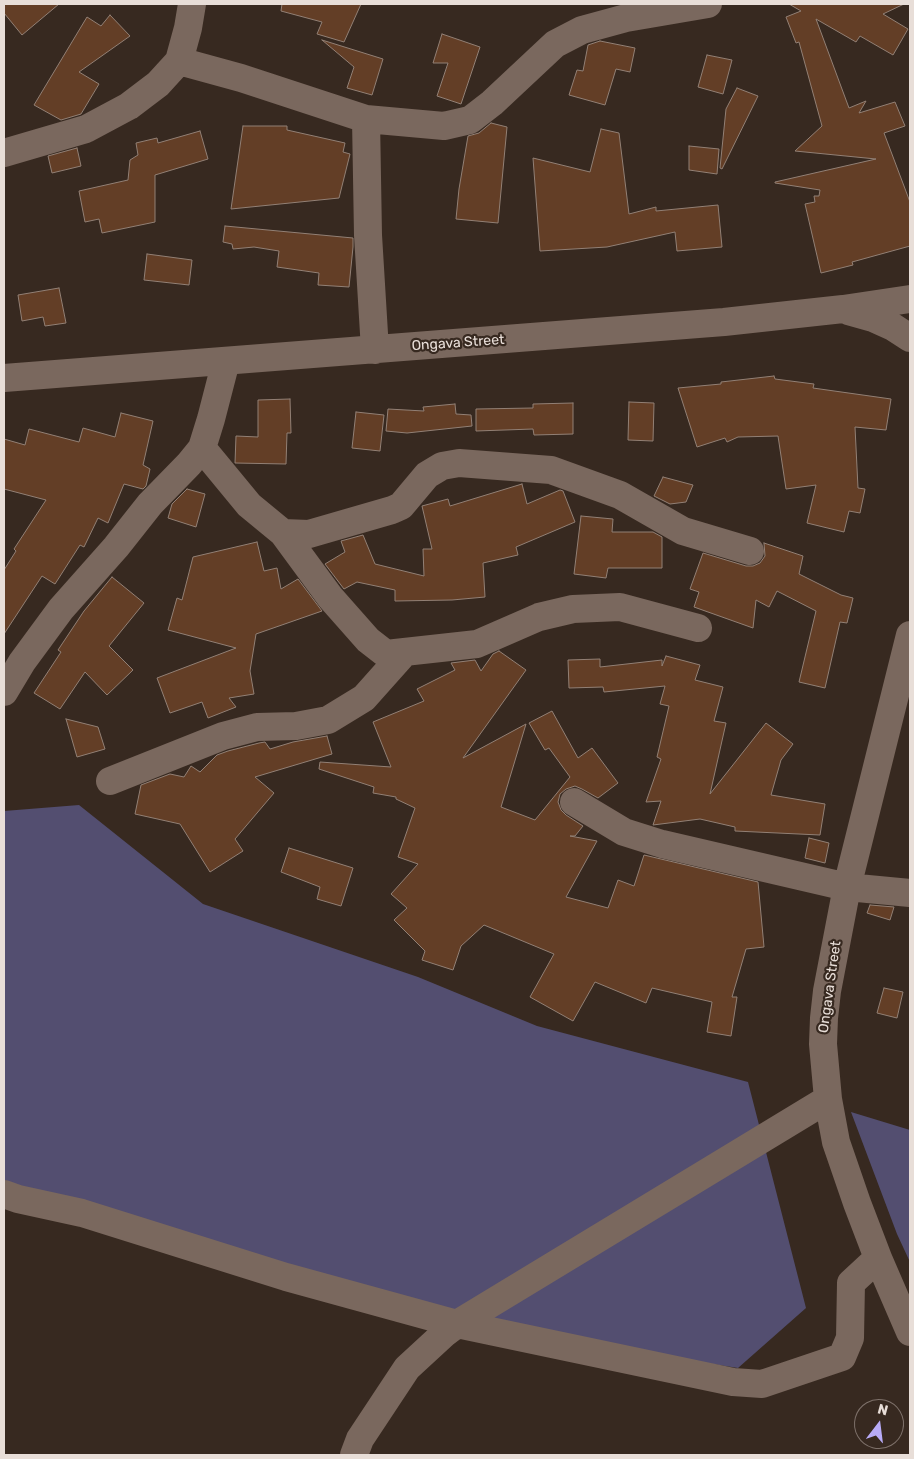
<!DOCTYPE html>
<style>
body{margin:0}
#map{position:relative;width:914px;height:1459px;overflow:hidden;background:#372920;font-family:Rubik,sans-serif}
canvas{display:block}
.frame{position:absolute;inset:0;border:5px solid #e8ded8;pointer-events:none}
.north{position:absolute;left:854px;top:1399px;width:50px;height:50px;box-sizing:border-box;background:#372920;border:1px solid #7e716a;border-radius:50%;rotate:15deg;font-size:14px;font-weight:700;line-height:20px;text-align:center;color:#e8ded8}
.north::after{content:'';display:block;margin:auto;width:18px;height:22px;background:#b8abf7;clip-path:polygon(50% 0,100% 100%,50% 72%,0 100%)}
</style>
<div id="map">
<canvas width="914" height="1459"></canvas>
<div class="frame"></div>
<div class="north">N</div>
</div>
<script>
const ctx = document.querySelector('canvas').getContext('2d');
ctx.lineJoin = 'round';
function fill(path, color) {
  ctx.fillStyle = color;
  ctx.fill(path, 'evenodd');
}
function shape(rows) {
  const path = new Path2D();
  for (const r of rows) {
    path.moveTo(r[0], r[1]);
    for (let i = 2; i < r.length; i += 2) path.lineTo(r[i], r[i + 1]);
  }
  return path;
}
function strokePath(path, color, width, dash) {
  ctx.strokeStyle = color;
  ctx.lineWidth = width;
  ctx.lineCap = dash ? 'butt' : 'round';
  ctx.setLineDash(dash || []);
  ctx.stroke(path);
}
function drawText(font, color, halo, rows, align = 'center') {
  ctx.font = font + ' Rubik,sans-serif';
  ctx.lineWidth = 4.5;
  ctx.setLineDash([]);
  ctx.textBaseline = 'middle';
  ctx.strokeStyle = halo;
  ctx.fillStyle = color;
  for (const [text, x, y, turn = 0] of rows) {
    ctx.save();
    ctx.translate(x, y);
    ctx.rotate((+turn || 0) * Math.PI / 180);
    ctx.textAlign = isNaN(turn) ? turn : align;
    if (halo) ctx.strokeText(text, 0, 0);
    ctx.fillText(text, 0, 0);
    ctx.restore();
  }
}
const green = shape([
 [79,805,203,904,418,977,537,1026,748,1082,806,1308,738,1368,457,1324,4,1194,4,811],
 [851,1112,910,1130,910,1262,897,1234]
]);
const building = shape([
 [4,4,59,4,22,35,4,13,4,4],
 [282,4,361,4,344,42,317,34,322,22,281,11,282,4],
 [789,4,904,4,883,14,908,29,893,55,860,36,856,42,816,19,849,108,866,101,859,113,895,102,905,126,884,133,910,202,910,246,852,262,853,265,821,273,805,204,815,202,814,196,819,196,820,190,775,183,775,182,876,159,795,151,822,126,799,42,796,43,786,17,801,11,789,4],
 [110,15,130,36,79,72,99,84,81,114,61,120,34,105,87,17,101,26,110,15],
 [442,34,480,47,461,104,437,96,448,63,433,63,442,34],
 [322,40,383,59,372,95,347,88,354,67,322,40],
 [600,41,635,48,630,72,616,69,605,105,569,95,577,70,583,71,588,45,600,41],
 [707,55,732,60,723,94,698,87,707,55],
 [737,88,758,96,722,169,720,168,726,109,737,88],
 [491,123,507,127,498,223,456,219,459,189,468,136,479,133,491,123],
 [243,126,287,126,287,130,345,143,343,152,350,154,339,198,231,209,243,126],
 [601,129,619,133,629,214,656,207,656,211,718,205,722,247,677,251,675,232,607,247,540,251,533,158,590,172,601,129],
 [200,131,208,159,155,175,155,222,102,233,99,219,85,222,79,191,128,180,130,160,138,155,136,143,157,138,158,143,200,131],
 [689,146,719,149,717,174,689,170,689,146],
 [77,148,81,166,52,173,48,156,77,148],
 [225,226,353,238,353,247,349,287,318,285,319,273,277,267,279,251,254,247,233,249,232,244,223,242,225,226],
 [147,254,192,260,189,285,144,280,147,254],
 [59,288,66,323,45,326,43,317,22,321,18,295,59,288],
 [774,376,775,379,814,384,813,388,891,399,886,430,855,427,858,488,865,489,860,513,849,511,844,532,807,523,816,485,786,489,778,436,738,437,727,442,725,438,697,447,678,388,721,384,721,382,774,376],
 [290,399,291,433,287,433,286,464,235,463,236,436,258,437,258,400,290,399],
 [629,402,654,403,653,441,628,440,629,402],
 [573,403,573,434,534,435,533,429,476,431,476,409,533,408,533,404,573,403],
 [455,404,456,414,471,415,472,426,407,433,386,431,388,409,424,411,423,407,455,404],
 [356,412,384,415,380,451,352,448,356,412],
 [121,413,153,421,143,465,150,469,146,486,143,489,124,484,108,523,98,518,84,547,80,545,55,584,42,576,4,634,4,570,16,551,14,549,46,500,4,489,4,439,25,445,29,429,79,442,83,428,115,437,121,413],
 [663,477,693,485,686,502,670,504,654,496,663,477],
 [522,484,527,504,560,490,563,491,575,522,516,547,518,555,483,563,485,597,452,600,395,601,395,590,357,582,344,589,325,564,345,552,341,541,363,535,375,564,424,576,423,549,432,549,422,506,448,499,450,506,522,484],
 [187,489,205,494,196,527,168,518,172,504,187,489],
 [581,516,613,519,612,532,653,532,662,537,662,568,608,568,606,578,574,574,581,516],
 [257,542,264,571,277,568,281,589,298,579,322,611,256,634,250,671,254,694,229,698,236,707,208,718,202,702,170,713,157,678,236,648,168,630,177,598,182,600,193,557,257,542],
 [764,543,803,556,799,574,841,595,853,598,847,623,840,622,825,688,799,682,816,611,777,591,769,607,756,600,753,628,694,607,699,592,690,589,703,553,746,566,753,566,760,563,765,556,764,543],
 [112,577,144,603,109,646,133,670,107,695,85,672,60,709,34,693,61,652,58,650,84,611,112,577],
 [499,651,526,670,463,758,526,724,501,807,535,820,570,777,549,748,545,750,529,723,552,711,578,758,592,748,618,783,598,798,582,789,575,786,566,789,560,794,558,802,561,810,566,815,583,826,575,836,570,836,597,841,566,897,608,908,618,880,634,886,644,855,758,882,764,947,746,949,732,997,737,997,731,1036,707,1032,712,1002,652,988,646,1003,595,982,573,1021,530,997,554,954,484,925,461,946,453,970,422,960,425,951,394,920,407,908,391,894,418,864,398,857,415,808,396,799,396,797,373,793,374,787,319,769,320,762,391,767,373,722,424,701,417,689,455,670,451,663,475,660,481,671,493,654,499,651],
 [666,656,700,665,695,680,723,687,714,721,726,723,710,794,766,723,793,744,781,760,771,795,825,804,820,835,735,831,735,827,700,819,653,825,661,801,646,802,661,759,657,757,669,706,660,704,665,686,604,692,603,687,569,688,568,660,600,659,600,667,662,660,662,666,666,656],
 [66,719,98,727,105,749,77,757,66,719],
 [327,736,332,754,255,777,274,793,235,839,243,851,210,872,180,824,135,814,141,785,170,774,184,777,191,766,200,772,217,755,228,751,259,743,265,742,270,749,293,742,327,736],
 [809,838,829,843,825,863,805,858,809,838],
 [289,848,353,868,341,906,317,899,320,887,281,872,289,848],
 [870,905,894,907,890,920,867,913,870,905],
 [884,988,903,992,897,1018,877,1013,884,988]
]);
const minor = shape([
 [179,61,241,78,366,119,444,126,470,120,492,103,555,44,582,30,626,18,708,4],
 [366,119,368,235,375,350],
 [4,153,86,129,129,106,158,84,179,61,188,28,192,4],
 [848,311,873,318,893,327,910,338],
 [4,378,724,322,843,309,910,299],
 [202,448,249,505,283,533,309,534,392,510,401,506,427,475,442,466,459,463,551,470,620,495,683,531,750,551],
 [283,533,330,597,368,640,386,654,477,644,539,617,573,609,620,607,698,628],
 [910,635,847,887,827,991,824,1018,823,1044,828,1099,836,1142,857,1203,878,1258,910,1332],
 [4,692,22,662,61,609,116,547,150,504,189,464,202,448,211,419,226,361],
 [110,781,223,736,257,727,296,726,328,720,364,698,405,652],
 [574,802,624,832,662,844,847,887,910,893],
 [4,1194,18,1199,82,1213,286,1277,457,1324,733,1382,762,1384,842,1357,850,1338,851,1283,878,1258],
 [354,1455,360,1439,407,1368,445,1333,457,1324,828,1099]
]);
const streetNames = [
 ["Ongava Street",458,343,-4],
 ["Ongava Street",830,987,-82]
];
fill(green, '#534e70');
fill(building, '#633e26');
strokePath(building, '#928075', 1);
strokePath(minor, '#7a685e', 28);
drawText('14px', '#e8ded8', '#372920', streetNames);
</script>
